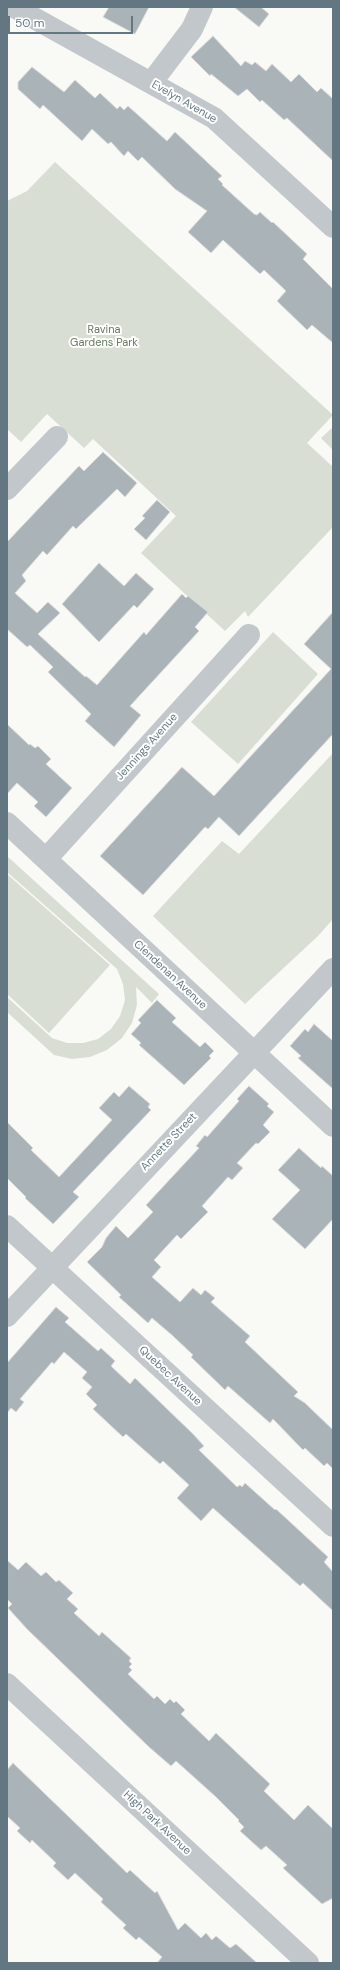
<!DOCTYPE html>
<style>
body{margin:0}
#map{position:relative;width:340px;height:1970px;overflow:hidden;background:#f9f9f6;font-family:"DM Sans",sans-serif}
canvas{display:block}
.frame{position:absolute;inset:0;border:8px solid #637782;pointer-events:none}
.scale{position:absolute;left:8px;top:16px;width:125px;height:18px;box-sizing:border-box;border:2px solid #637782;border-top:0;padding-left:5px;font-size:12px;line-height:14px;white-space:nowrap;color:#637782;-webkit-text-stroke:3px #fff;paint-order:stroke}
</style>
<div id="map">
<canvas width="340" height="1970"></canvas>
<div class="frame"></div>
<div class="scale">50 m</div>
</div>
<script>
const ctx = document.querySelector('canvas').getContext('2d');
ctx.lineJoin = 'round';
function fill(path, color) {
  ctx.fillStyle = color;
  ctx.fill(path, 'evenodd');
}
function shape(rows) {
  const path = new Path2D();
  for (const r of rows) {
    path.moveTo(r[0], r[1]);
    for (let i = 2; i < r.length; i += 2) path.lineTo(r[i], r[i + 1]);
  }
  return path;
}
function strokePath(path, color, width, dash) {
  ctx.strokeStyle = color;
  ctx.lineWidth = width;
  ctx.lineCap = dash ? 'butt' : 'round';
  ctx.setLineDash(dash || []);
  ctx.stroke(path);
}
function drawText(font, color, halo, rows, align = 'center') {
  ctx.font = font + ' "DM Sans",sans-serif';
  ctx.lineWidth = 4;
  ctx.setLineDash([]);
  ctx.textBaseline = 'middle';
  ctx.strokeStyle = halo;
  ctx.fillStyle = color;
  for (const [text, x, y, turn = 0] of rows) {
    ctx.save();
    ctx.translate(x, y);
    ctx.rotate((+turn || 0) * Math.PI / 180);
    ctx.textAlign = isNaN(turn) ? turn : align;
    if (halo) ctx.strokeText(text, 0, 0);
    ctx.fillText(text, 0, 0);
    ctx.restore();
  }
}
const green = shape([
 [55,162,333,415,307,443,333,467,333,527,248,617,245,611,225,631,141,553,176,516,93,439,84,448,47,414,21,442,7,429,7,201,27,191],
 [333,427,333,450,321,438],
 [273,632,318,674,238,764,191,722],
 [333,753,333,919,318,936,245,1004,153,916,222,841,239,854],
 [7,856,159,994,152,1003,136,987,137,1005,132,1023,122,1038,107,1050,90,1057,72,1059,54,1055,7,1012,7,997,52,1038,67,1043,83,1043,98,1039,111,1029,120,1016,125,1000,123,984,117,969,7,872],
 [7,874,110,965,49,1033,7,994]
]);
const building = shape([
 [109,7,149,7,135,34,103,17,109,7],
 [234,7,261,7,269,14,259,27,234,7],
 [213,36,241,66,245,61,252,65,255,62,266,71,272,64,291,82,299,74,317,92,321,88,333,99,333,161,287,118,284,120,262,100,260,102,247,89,238,96,211,74,210,76,191,57,213,36],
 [32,67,64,92,75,80,95,98,100,93,117,109,120,106,124,110,128,106,167,141,175,132,222,176,218,179,223,184,222,185,254,214,257,215,260,212,272,223,273,222,307,254,303,259,333,289,333,343,312,325,307,330,277,301,286,291,264,270,260,274,223,240,211,253,188,232,207,211,175,189,142,157,138,161,128,151,124,156,111,142,108,144,92,129,82,141,43,105,40,109,18,89,18,82,32,67],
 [103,452,137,483,125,497,117,489,76,529,73,526,47,555,43,551,22,575,26,581,15,593,37,613,48,602,60,613,38,634,85,677,86,676,97,685,144,632,146,635,182,594,186,598,188,596,208,612,195,627,199,631,130,706,141,715,114,747,85,721,91,714,48,672,53,667,30,645,27,647,7,629,7,542,79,466,84,471,103,452],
 [157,500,170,512,146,540,134,529,145,518,142,516,157,500],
 [99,563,124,586,136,573,154,589,137,608,134,605,99,642,62,604,99,563],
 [333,612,333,734,239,836,219,817,208,829,205,827,143,895,100,856,182,767,214,796,331,669,304,644,333,612],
 [7,724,29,745,30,744,35,748,38,746,51,759,46,764,72,788,46,817,34,806,38,802,17,783,7,794,7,724],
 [157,1000,176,1018,172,1022,200,1047,205,1042,214,1051,209,1056,211,1058,184,1085,139,1045,141,1043,131,1034,141,1023,138,1020,157,1000],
 [314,1024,333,1041,333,1089,298,1058,301,1056,290,1046,305,1029,308,1032,314,1024],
 [129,1086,150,1104,148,1107,151,1110,73,1192,79,1197,53,1224,25,1198,26,1197,7,1178,7,1122,33,1148,31,1150,59,1177,112,1120,99,1108,114,1092,119,1097,129,1086],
 [249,1086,269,1104,267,1106,274,1112,263,1125,270,1132,258,1144,256,1143,237,1163,243,1168,232,1180,228,1177,202,1206,208,1212,181,1239,177,1235,154,1260,161,1267,152,1277,180,1302,193,1288,201,1295,205,1290,215,1298,211,1302,250,1336,245,1342,298,1392,294,1396,305,1403,333,1430,333,1469,327,1463,324,1466,305,1448,303,1450,273,1419,270,1423,228,1386,225,1390,191,1357,193,1355,173,1336,152,1318,148,1323,119,1297,121,1295,87,1262,102,1247,106,1238,116,1226,128,1238,153,1212,146,1205,199,1148,196,1146,205,1135,207,1137,239,1101,237,1099,249,1086],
 [299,1148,321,1168,322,1166,333,1176,333,1219,305,1249,272,1219,300,1190,278,1170,299,1148],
 [56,1307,69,1318,65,1322,98,1351,101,1348,115,1361,111,1366,130,1384,135,1378,193,1434,204,1446,199,1450,237,1487,240,1485,242,1487,245,1483,275,1510,276,1509,328,1557,324,1562,333,1572,333,1611,303,1583,300,1586,213,1508,201,1521,177,1498,189,1485,163,1461,160,1464,126,1434,123,1437,93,1409,97,1405,86,1394,92,1387,82,1378,87,1372,64,1352,54,1364,52,1362,20,1399,24,1402,16,1412,11,1408,7,1413,7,1363,56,1307],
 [7,1560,18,1570,26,1562,41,1576,46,1572,56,1582,59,1580,73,1593,67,1599,78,1609,74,1613,99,1636,102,1632,131,1658,129,1661,132,1664,129,1667,132,1670,128,1674,154,1699,157,1696,165,1704,170,1699,174,1703,176,1701,185,1710,181,1714,209,1741,216,1733,270,1784,264,1791,294,1820,308,1805,333,1829,333,1898,322,1904,283,1868,287,1865,266,1846,261,1850,240,1831,244,1827,238,1821,239,1820,216,1797,176,1761,171,1766,149,1747,27,1629,8,1608,12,1604,7,1599,7,1560],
 [13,1763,127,1873,130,1870,155,1893,157,1891,178,1930,185,1923,201,1938,206,1933,212,1940,216,1936,230,1948,236,1944,257,1963,157,1963,162,1957,139,1937,136,1940,123,1928,126,1925,101,1902,103,1899,75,1873,68,1880,53,1866,56,1863,32,1840,30,1843,17,1831,20,1828,7,1816,7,1770,13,1763]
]);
const minor = shape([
 [14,7,214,118,333,227],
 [151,83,192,29,202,7],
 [7,489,57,437],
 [7,823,333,1126],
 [46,859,249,635],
 [7,1226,333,1526],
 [7,1316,333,969],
 [7,1684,308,1963]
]);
const streetNames = [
 ["Evelyn Avenue",184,102,30],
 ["Jennings Avenue",147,747,-48],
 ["Clendenan Avenue",170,975,43],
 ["Annette Street",169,1142,-46],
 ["Quebec Avenue",170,1376,43],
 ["High Park Avenue",157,1823,43]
];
const parkNames = [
 ["Ravina",104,330],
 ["Gardens Park",104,343]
];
fill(green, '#d9ded5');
fill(building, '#a9b3b8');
strokePath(building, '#dbdbd9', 1);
strokePath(minor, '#c2c7cb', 22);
drawText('11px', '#637782', '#fff', streetNames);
drawText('11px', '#687a62', '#fff', parkNames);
</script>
